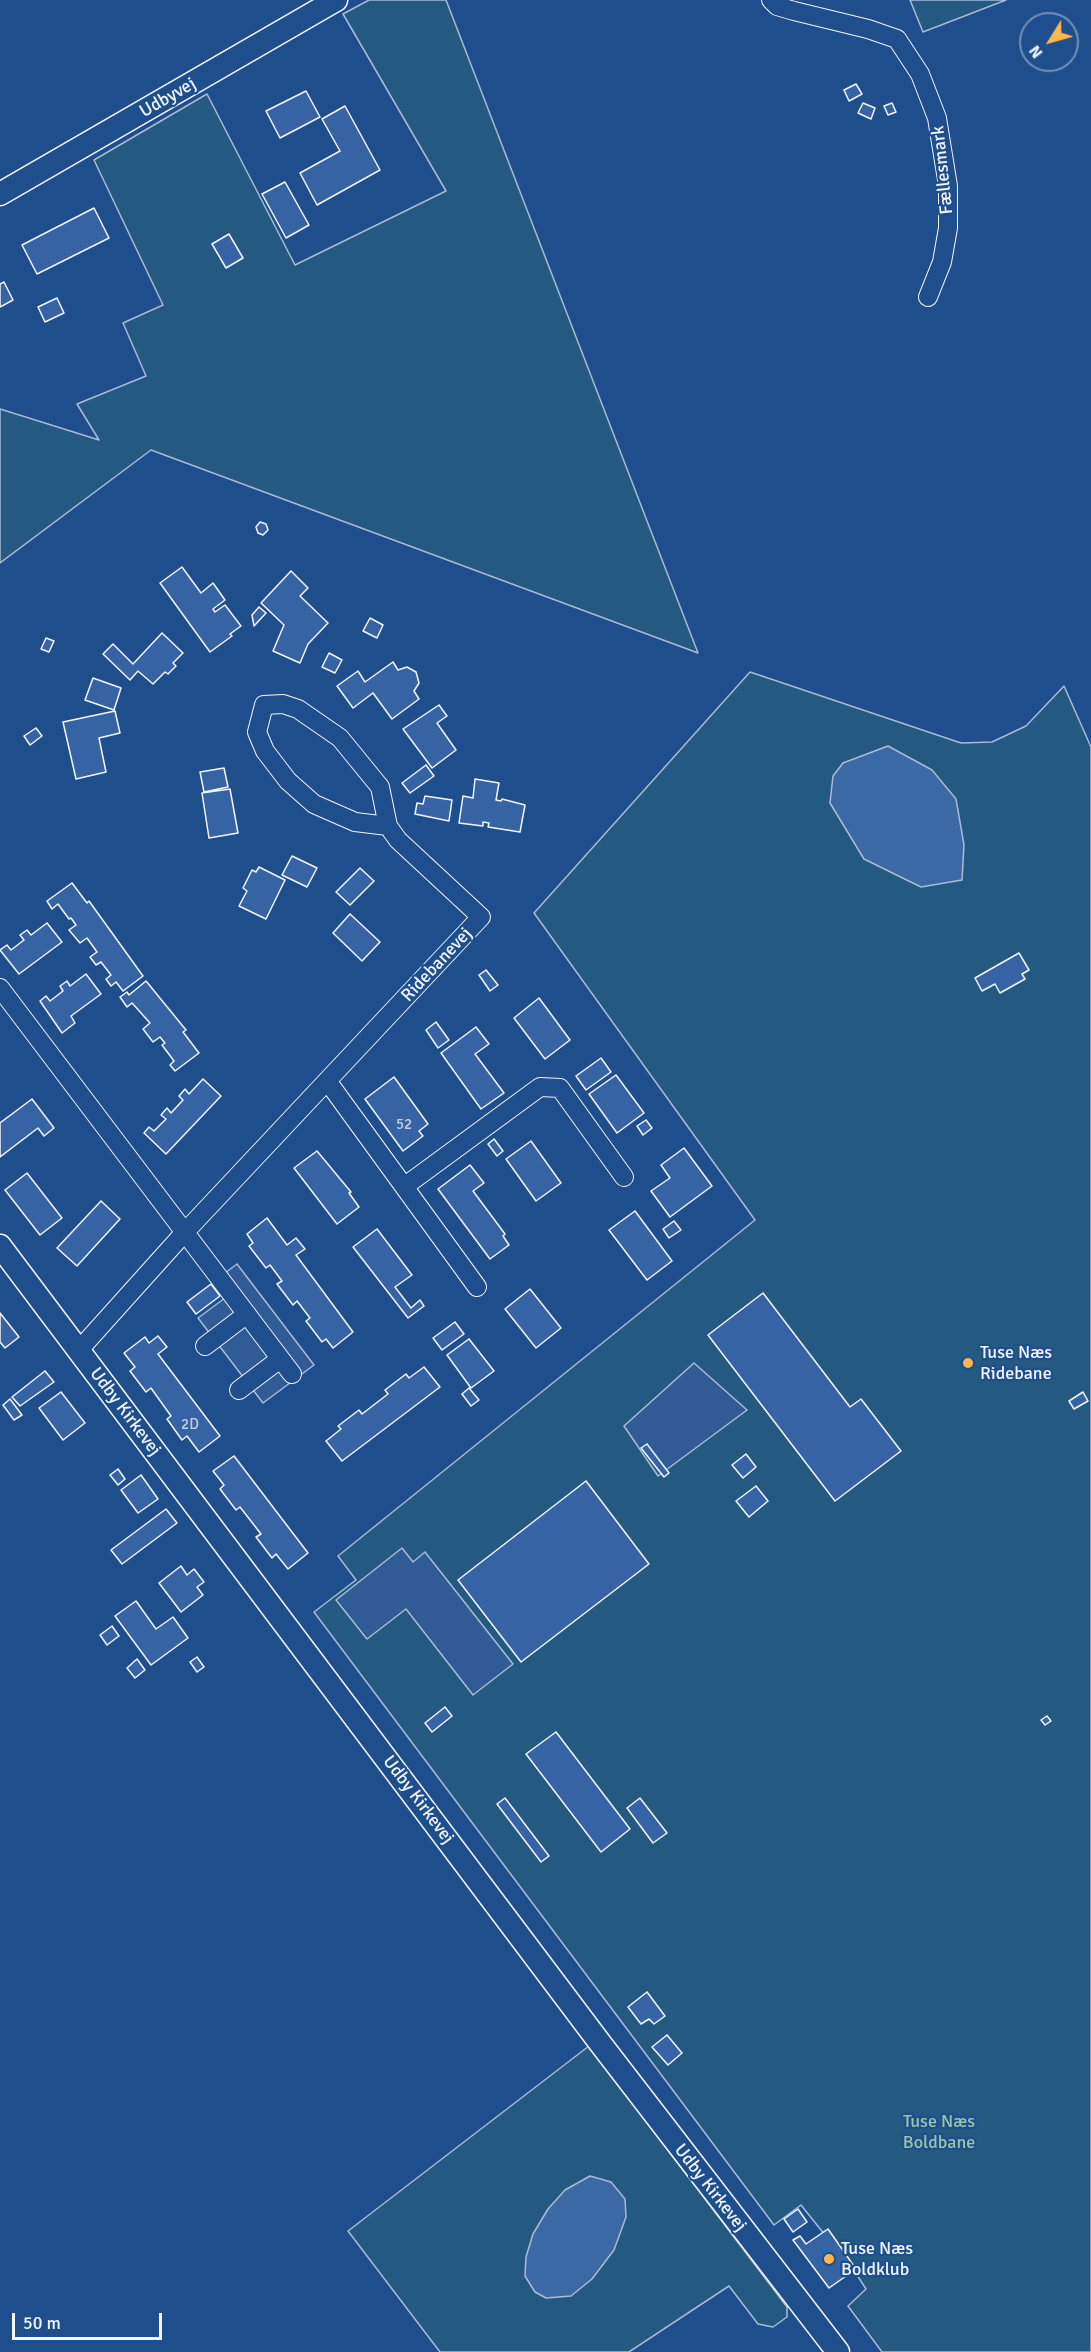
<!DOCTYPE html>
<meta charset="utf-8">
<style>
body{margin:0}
#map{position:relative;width:1091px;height:2352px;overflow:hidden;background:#1f4e8c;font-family:Signika,sans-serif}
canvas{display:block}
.north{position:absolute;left:1019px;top:12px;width:60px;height:60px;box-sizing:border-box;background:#1f4e8c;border:2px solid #7391ba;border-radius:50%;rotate:233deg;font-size:16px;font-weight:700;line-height:24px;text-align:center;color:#f2f6ff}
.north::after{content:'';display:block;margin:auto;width:21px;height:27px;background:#ffb74d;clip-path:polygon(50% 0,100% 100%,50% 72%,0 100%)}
.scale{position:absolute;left:12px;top:2313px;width:150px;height:27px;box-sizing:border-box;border:3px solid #f2f6ff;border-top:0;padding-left:8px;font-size:18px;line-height:21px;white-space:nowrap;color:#f2f6ff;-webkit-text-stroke:4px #1f4e8c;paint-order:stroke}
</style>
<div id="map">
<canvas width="1091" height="2352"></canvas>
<div class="north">N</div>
<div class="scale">50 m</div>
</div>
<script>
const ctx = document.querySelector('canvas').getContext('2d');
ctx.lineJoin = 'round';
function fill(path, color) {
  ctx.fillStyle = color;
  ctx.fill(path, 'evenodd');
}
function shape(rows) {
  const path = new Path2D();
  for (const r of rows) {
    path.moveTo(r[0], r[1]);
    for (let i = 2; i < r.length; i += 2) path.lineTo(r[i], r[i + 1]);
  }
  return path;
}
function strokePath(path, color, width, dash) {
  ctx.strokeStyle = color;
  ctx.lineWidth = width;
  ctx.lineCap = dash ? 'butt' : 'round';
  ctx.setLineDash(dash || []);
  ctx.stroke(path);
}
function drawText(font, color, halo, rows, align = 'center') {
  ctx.font = font + ' Signika,sans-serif';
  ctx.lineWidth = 4.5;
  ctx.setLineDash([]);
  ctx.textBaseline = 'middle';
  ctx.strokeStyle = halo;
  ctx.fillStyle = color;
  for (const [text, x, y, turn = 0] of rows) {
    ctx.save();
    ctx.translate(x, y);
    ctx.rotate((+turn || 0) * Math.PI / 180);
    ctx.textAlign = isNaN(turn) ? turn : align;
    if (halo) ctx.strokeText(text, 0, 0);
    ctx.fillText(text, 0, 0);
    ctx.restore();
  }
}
const green = shape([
 [369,0,446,0,698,653,151,450,0,563,0,409,99,440,77,404,146,376,123,323,163,305,94,160,207,94,295,265,446,191,343,14,369,0],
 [910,0,1006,0,923,32,910,0],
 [750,672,961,743,992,742,1026,726,1064,686,1091,747,1091,2352,882,2352,848,2306,866,2289,857,2275,801,2205,774,2225,314,1612,356,1580,338,1556,755,1220,534,913,750,672],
 [589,2046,787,2307,787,2317,773,2327,758,2324,729,2286,629,2352,440,2352,348,2231,589,2046]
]);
const parking = shape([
 [237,1264,314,1365,263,1403,198,1318,225,1298,213,1282,237,1264],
 [694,1363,747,1410,658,1476,624,1426,694,1363],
 [402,1548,413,1562,425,1552,513,1664,473,1695,406,1609,367,1639,336,1600,402,1548]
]);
const water = shape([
 [888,746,932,770,956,799,964,845,962,880,921,887,864,859,830,803,833,776,843,763,888,746],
 [590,2176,611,2182,625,2199,626,2217,614,2250,592,2279,571,2296,546,2298,535,2292,525,2276,526,2257,533,2234,548,2209,565,2190,590,2176]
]);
const building = shape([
 [856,84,862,94,849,101,844,90,856,84],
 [306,91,320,117,280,138,266,111,306,91],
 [863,103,875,108,871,119,858,113,863,103],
 [892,103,896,112,888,115,884,106,892,103],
 [345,106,380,170,317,205,300,173,340,151,322,119,345,106],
 [285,182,309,225,286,238,262,194,285,182],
 [94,208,109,238,37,274,22,245,94,208],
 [229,234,243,258,226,268,212,244,229,234],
 [4,282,13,300,0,307,0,284,4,282],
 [57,298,64,313,45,322,38,307,57,298],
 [260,522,266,524,268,530,263,535,258,533,256,527,260,522],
 [182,567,201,593,213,583,225,600,213,609,215,612,225,605,241,626,230,634,232,636,210,652,160,583,182,567],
 [291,571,308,588,300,596,328,623,308,644,300,663,273,651,284,625,261,603,291,571],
 [259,607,266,613,254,626,252,615,259,607],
 [370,618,383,625,377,638,363,631,370,618],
 [162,633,183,653,173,663,176,666,168,674,165,672,153,684,138,671,130,680,103,654,113,644,133,664,162,633],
 [46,638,54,641,49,652,41,649,46,638],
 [329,653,342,660,335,673,322,667,329,653],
 [393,662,398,670,407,667,416,672,419,683,414,691,419,699,392,719,373,693,353,708,337,686,358,671,365,682,393,662],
 [93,678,121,688,114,710,85,700,93,678],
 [439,705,447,716,437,723,456,750,432,768,403,729,439,705],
 [115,711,120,733,99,738,106,772,76,779,63,722,115,711],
 [36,728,42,736,30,745,24,736,36,728],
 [426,765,434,776,410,793,402,783,426,765],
 [224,768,228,787,204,792,200,772,224,768],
 [475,779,499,783,496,800,501,801,502,799,525,805,520,832,488,827,489,823,483,822,483,826,459,823,463,796,473,798,475,779],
 [230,789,238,833,209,838,202,793,230,789],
 [425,796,452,800,449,821,415,814,417,803,423,804,425,796],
 [292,856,317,868,307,887,282,875,292,856],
 [259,867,285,880,266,919,239,906,247,891,243,888,252,870,256,872,259,867],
 [360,868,374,881,350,905,336,892,360,868],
 [72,883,87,903,89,901,143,976,123,991,116,982,111,986,106,979,111,975,101,962,96,965,90,957,97,952,87,938,80,943,69,930,76,925,71,918,69,919,58,904,52,909,47,901,72,883],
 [350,914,380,942,362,961,333,933,350,914],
 [47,923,62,942,19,974,0,950,7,945,11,950,24,940,20,935,27,930,31,935,47,923],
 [1019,953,1029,970,1022,974,1025,979,1000,993,995,984,982,991,975,978,1019,953],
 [486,970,498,985,490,991,479,975,486,970],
 [86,974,101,994,71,1016,75,1023,62,1033,40,1001,46,996,50,1001,63,991,60,986,67,981,70,986,86,974],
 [146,981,186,1030,183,1032,199,1053,175,1071,170,1065,174,1061,162,1045,165,1043,160,1037,153,1042,143,1029,150,1023,132,1003,127,1007,120,997,127,992,129,995,146,981],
 [539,998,570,1040,545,1059,514,1018,539,998],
 [436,1022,449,1040,438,1048,426,1030,436,1022],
 [476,1027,489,1044,475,1054,504,1093,481,1109,441,1053,476,1027],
 [601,1058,611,1072,586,1090,576,1076,601,1058],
 [616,1075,644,1113,617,1133,589,1094,616,1075],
 [394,1077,428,1124,419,1131,423,1136,403,1151,365,1099,394,1077],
 [203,1079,221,1096,166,1154,144,1133,149,1127,154,1131,166,1119,161,1115,167,1108,171,1113,183,1100,179,1096,185,1089,189,1094,203,1079],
 [32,1099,54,1128,44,1136,38,1128,0,1157,0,1123,32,1099],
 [646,1120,652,1128,643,1135,637,1126,646,1120],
 [494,1139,503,1151,497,1156,488,1144,494,1139],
 [531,1141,561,1183,536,1201,506,1159,531,1141],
 [684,1148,712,1186,670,1217,651,1191,670,1178,661,1165,684,1148],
 [317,1151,351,1192,349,1193,359,1207,337,1224,294,1168,317,1151],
 [470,1165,484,1183,473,1191,505,1234,503,1236,509,1245,490,1259,438,1189,470,1165],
 [27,1173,62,1218,40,1235,5,1190,27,1173],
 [101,1201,120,1219,77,1266,57,1248,101,1201],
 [635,1211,672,1261,647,1280,609,1230,635,1211],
 [267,1218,287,1245,296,1238,305,1249,296,1255,353,1332,333,1348,326,1339,322,1342,306,1321,310,1318,297,1301,293,1305,277,1284,282,1281,270,1265,266,1268,249,1246,253,1243,247,1234,267,1218],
 [674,1221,681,1230,669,1238,663,1229,674,1221],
 [377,1229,412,1275,395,1287,411,1308,420,1300,424,1306,408,1318,353,1247,377,1229],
 [211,1284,220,1296,196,1314,187,1302,211,1284],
 [530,1289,561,1328,536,1348,505,1309,530,1289],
 [763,1293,850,1407,861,1399,901,1451,835,1501,708,1335,763,1293],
 [0,1313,19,1337,5,1348,0,1342,0,1313],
 [455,1322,464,1334,442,1350,433,1338,455,1322],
 [158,1336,167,1347,158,1354,220,1436,199,1452,187,1436,182,1440,167,1419,171,1416,151,1388,146,1392,130,1371,135,1367,124,1353,145,1337,149,1343,158,1336],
 [469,1339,494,1371,471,1388,447,1355,469,1339],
 [424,1367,440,1387,342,1461,326,1441,341,1429,338,1426,359,1410,362,1414,388,1394,385,1390,406,1374,409,1378,424,1367],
 [45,1371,54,1382,20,1406,12,1397,45,1371],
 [469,1388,479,1400,471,1406,462,1394,469,1388],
 [61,1392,85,1423,63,1440,39,1408,61,1392],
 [1083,1392,1088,1401,1074,1409,1069,1401,1083,1392],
 [10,1399,22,1415,14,1420,3,1405,10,1399],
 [647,1444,669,1473,664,1477,641,1448,647,1444],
 [746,1454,756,1467,743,1478,732,1465,746,1454],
 [234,1456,308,1553,288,1569,276,1554,272,1558,256,1537,261,1534,240,1507,236,1510,220,1489,224,1485,213,1471,234,1456],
 [118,1469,125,1479,118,1485,110,1475,118,1469],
 [141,1475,158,1499,138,1513,121,1490,141,1475],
 [586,1481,649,1564,521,1662,458,1580,586,1481],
 [756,1486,768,1501,749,1517,736,1501,756,1486],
 [166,1509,177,1523,122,1564,111,1550,166,1509],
 [181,1566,187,1575,194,1569,204,1582,197,1587,203,1595,181,1612,159,1583,181,1566],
 [136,1601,156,1629,173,1617,188,1638,151,1665,115,1616,136,1601],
 [112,1626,119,1636,107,1645,100,1635,112,1626],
 [197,1657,204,1667,197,1672,190,1662,197,1657],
 [137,1659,145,1670,135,1678,127,1668,137,1659],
 [445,1707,452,1716,432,1732,425,1723,445,1707],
 [1047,1716,1051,1721,1045,1725,1041,1720,1047,1716],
 [556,1732,630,1829,601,1852,526,1754,556,1732],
 [505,1798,549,1856,541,1862,497,1804,505,1798],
 [640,1798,667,1833,653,1843,627,1808,640,1798],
 [647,1992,665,2016,654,2024,649,2019,641,2024,628,2007,647,1992],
 [667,2035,682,2053,668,2065,652,2047,667,2035],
 [798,2209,807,2222,793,2232,784,2219,798,2209],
 [828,2229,856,2269,829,2288,793,2240,800,2236,806,2244,828,2229]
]);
const minor = shape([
 [771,0,777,6,794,11,868,29,897,39,920,74,937,118,948,186,948,228,942,262,928,297],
 [0,988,292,1374],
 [328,1082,477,1287],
 [405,1186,540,1087,560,1088,624,1177],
 [205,1346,247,1314],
 [79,1350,185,1232,481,917,398,840,388,826,355,822,314,804,288,781,265,751,257,732,264,705,283,704,298,709,340,738,380,787,388,826],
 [239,1390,280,1359]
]);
const tertiary = shape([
 [0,194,336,0],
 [0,1246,600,2043,838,2352]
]);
const markers = [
 [968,1363,6,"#ffb74d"],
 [829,2259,6,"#ffb74d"]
];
const numberNames = [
 ["52",404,1125],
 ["2D",190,1425]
];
const streetNames = [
 ["Udbyvej",168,98,-30],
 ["Fællesmark",943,170,-96],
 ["Ridebanevej",437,965,-47],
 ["Udby Kirkevej",125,1412,53],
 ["Udby Kirkevej",418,1800,53],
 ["Udby Kirkevej",710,2188,52]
];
const poiNames = [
 ["Tuse Næs",980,1353],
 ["Ridebane",980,1374],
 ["Tuse Næs",841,2249],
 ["Boldklub",841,2270]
];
const parkNames = [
 ["Tuse Næs",939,2122],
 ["Boldbane",939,2143]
];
fill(green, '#245a82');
strokePath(green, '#a8bbd7', 1.5);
fill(parking, '#305b95');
strokePath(parking, '#a8bbd7', 1.5);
fill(water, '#3b69a3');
strokePath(water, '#a8bbd7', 1.5);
fill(building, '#3563a3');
strokePath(building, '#f2f6ff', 1.5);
strokePath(minor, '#f2f6ff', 20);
strokePath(tertiary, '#f2f6ff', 25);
strokePath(minor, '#1f4e8c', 18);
strokePath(tertiary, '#1f4e8c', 22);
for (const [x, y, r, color] of markers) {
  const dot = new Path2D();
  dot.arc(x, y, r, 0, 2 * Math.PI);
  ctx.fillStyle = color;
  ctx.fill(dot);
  strokePath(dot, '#1f4e8c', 2);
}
drawText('15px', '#c3d1e8', null, numberNames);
drawText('18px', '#f2f6ff', '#1f4e8c', streetNames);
drawText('18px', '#f2f6ff', '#1f4e8c', poiNames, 'left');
drawText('18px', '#97c8a6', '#1f4e8c', parkNames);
</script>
